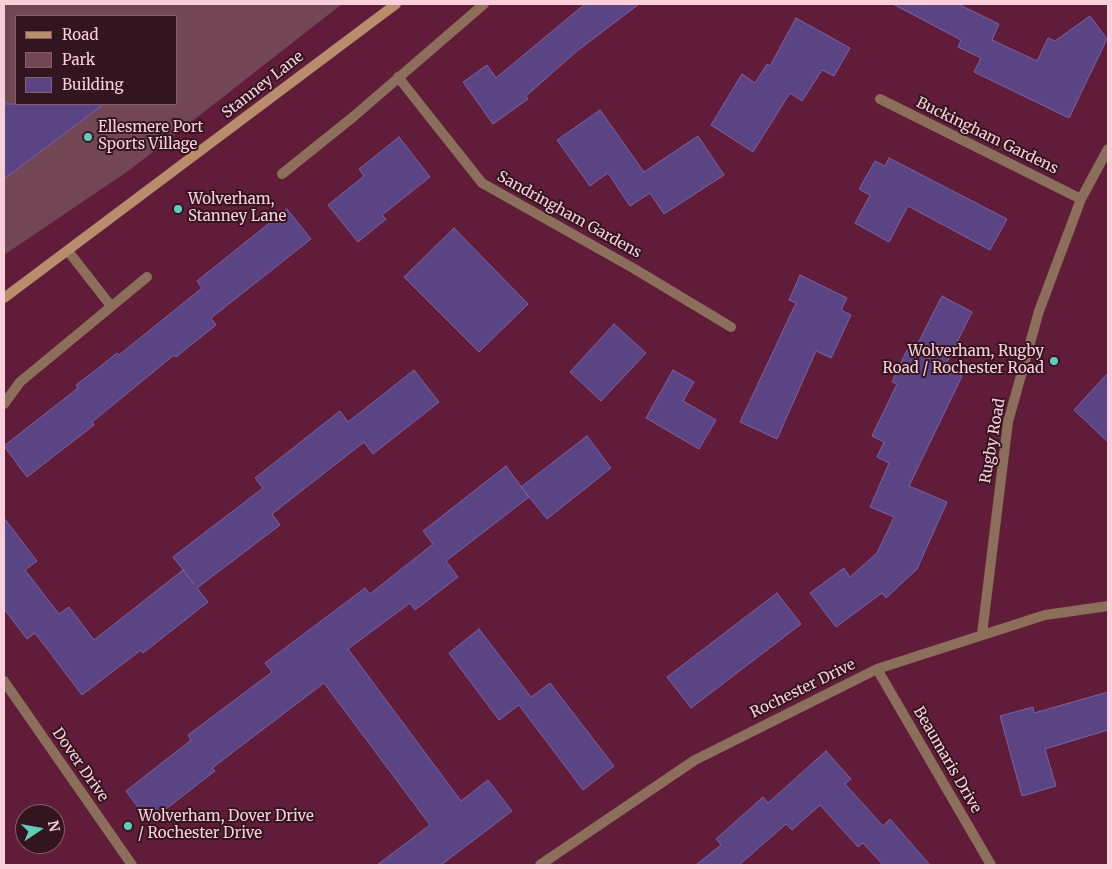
<!DOCTYPE html>
<style>
body{margin:0}
#map{position:relative;width:1112px;height:869px;overflow:hidden;background:#601c38;font-family:Merriweather,serif}
canvas{display:block}
.frame{position:absolute;inset:0;border:5px solid #facfdc;pointer-events:none}
.legend{position:absolute;left:15px;top:15px;width:162px;height:90px;box-sizing:border-box;background:#331520;border:1px solid #835f6b;margin:0;padding:6px 9px;list-style:none;font-size:15px;color:#facfdc}
.legend li{display:flex;align-items:center;gap:10px;height:25px}
.legend b{width:25px;border:1px solid #835f6b}
.north{position:absolute;left:15px;top:804px;width:50px;height:50px;box-sizing:border-box;background:#331520;border:1px solid #835f6b;border-radius:50%;rotate:78deg;font-size:14px;font-weight:700;line-height:20px;text-align:center;color:#facfdc}
.north::after{content:'';display:block;margin:auto;width:18px;height:22px;background:#5eceb8;clip-path:polygon(50% 0,100% 100%,50% 72%,0 100%)}
</style>
<div id="map">
<canvas width="1112" height="869"></canvas>
<div class="frame"></div>
<ul class="legend">
<li><b style="height:6px;background:#b88d6c"></b>Road</li>
<li><b style="height:14px;background:#724655"></b>Park</li>
<li><b style="height:14px;background:#5a4484"></b>Building</li>
</ul>
<div class="north">N</div>
</div>
<script>
const ctx = document.querySelector('canvas').getContext('2d');
ctx.lineJoin = 'round';
function fill(path, color) {
  ctx.fillStyle = color;
  ctx.fill(path, 'evenodd');
}
function shape(rows) {
  const path = new Path2D();
  for (const r of rows) {
    path.moveTo(r[0], r[1]);
    for (let i = 2; i < r.length; i += 2) path.lineTo(r[i], r[i + 1]);
  }
  return path;
}
function strokePath(path, color, width, dash) {
  ctx.strokeStyle = color;
  ctx.lineWidth = width;
  ctx.lineCap = dash ? 'butt' : 'round';
  ctx.setLineDash(dash || []);
  ctx.stroke(path);
}
function drawText(font, color, halo, rows, align = 'center') {
  ctx.font = font + ' Merriweather,serif';
  ctx.lineWidth = 4;
  ctx.setLineDash([]);
  ctx.textBaseline = 'middle';
  ctx.strokeStyle = halo;
  ctx.fillStyle = color;
  for (const [text, x, y, turn = 0] of rows) {
    ctx.save();
    ctx.translate(x, y);
    ctx.rotate((+turn || 0) * Math.PI / 180);
    ctx.textAlign = isNaN(turn) ? turn : align;
    if (halo) ctx.strokeText(text, 0, 0);
    ctx.fillText(text, 0, 0);
    ctx.restore();
  }
}
const green = shape([
 [4,4,342,4,131,169,4,255],
 [16,16,176,16,176,104,16,104]
]);
const building = shape([
 [585,4,639,4,577,51,526,96,528,99,493,124,463,82,487,65,496,78,585,4],
 [893,4,958,4,999,24,992,40,1037,61,1048,38,1055,41,1090,16,1107,39,1069,118,974,72,981,58,958,47,961,40,893,4],
 [796,18,850,48,834,76,822,70,802,101,790,93,753,152,711,125,742,74,755,83,767,64,770,66,796,18],
 [4,104,104,104,4,179,4,104],
 [600,110,644,172,698,136,724,175,664,214,650,193,630,206,608,173,590,186,557,140,600,110],
 [399,137,430,177,382,215,386,219,358,242,328,205,364,176,359,169,399,137],
 [889,158,1007,219,990,250,908,206,889,242,855,223,870,195,859,189,875,161,885,166,889,158],
 [287,209,311,239,211,318,216,325,176,357,174,355,92,422,94,425,27,477,4,446,78,388,76,385,97,369,117,353,119,355,202,288,197,281,287,209],
 [454,228,528,304,479,352,404,277,454,228],
 [800,275,847,298,841,310,851,315,831,358,816,351,777,439,740,422,796,303,789,300,800,275],
 [942,296,972,312,944,368,962,376,909,486,947,502,917,569,886,598,882,593,836,627,810,593,844,568,850,577,877,553,894,517,870,507,889,463,877,457,884,442,872,436,897,384,892,382,907,350,913,353,942,296],
 [614,324,646,353,601,401,570,372,614,324],
 [414,370,439,402,373,454,364,442,272,514,280,525,197,588,208,602,143,653,141,650,82,695,35,633,27,639,4,609,4,518,37,561,25,570,59,614,69,607,94,640,183,570,194,584,173,557,263,488,255,478,340,411,348,422,414,370],
 [673,370,694,382,683,401,716,420,699,449,646,418,673,370],
 [1108,373,1108,442,1074,410,1108,373],
 [587,436,611,468,547,519,521,487,587,436],
 [506,466,529,497,446,561,458,577,415,610,410,603,348,649,461,801,488,780,512,811,441,865,377,865,430,825,324,683,212,768,215,771,149,822,126,791,191,740,188,735,272,672,265,663,365,588,370,594,433,544,423,531,506,466],
 [777,593,801,624,691,708,667,677,777,593],
 [479,629,531,697,550,683,614,766,583,790,519,705,499,720,449,653,479,629],
 [1108,692,1108,730,1045,749,1056,786,1022,796,1000,716,1033,707,1034,713,1108,692],
 [826,751,851,779,845,784,883,826,890,819,930,865,883,865,863,843,858,847,820,805,792,830,786,824,739,865,696,865,721,845,716,839,763,797,768,803,826,751]
]);
const minor = shape([
 [398,77,482,183,633,268,731,327],
 [880,99,1081,199],
 [282,174,353,117,484,4],
 [68,251,111,306],
 [4,404,20,382,147,277],
 [982,634,1008,422,1039,311,1081,199,1108,149],
 [877,669,991,865],
 [4,681,132,865],
 [540,865,695,760,877,669,1045,615,1108,606]
]);
const secondary = shape([
 [4,298,396,4]
]);
const markers = [
 [88,137,5,"#5eceb8"],
 [178,209,5,"#5eceb8"],
 [1054,361,5,"#5eceb8"],
 [128,826,5,"#5eceb8"]
];
const streetNames = [
 ["Stanney Lane",263,85,-38],
 ["Buckingham Gardens",987,136,26],
 ["Sandringham Gardens",569,215,29],
 ["Rugby Road",993,441,-80],
 ["Rochester Drive",803,689,-26],
 ["Beaumaris Drive",947,760,60],
 ["Dover Drive",80,765,55]
];
const poiNames = [
 ["Ellesmere Port",98,128],
 ["Sports Village",98,145],
 ["Wolverham,",188,200],
 ["Stanney Lane",188,217],
 ["Wolverham, Rugby",1044,352,"right"],
 ["Road / Rochester Road",1044,369,"right"],
 ["Wolverham, Dover Drive",138,817],
 ["/ Rochester Drive",138,834]
];
fill(green, '#724655');
fill(building, '#5a4484');
strokePath(building, '#7963a5', 1);
strokePath(minor, '#8b6f5b', 10);
strokePath(secondary, '#b88d6c', 10);
for (const [x, y, r, color] of markers) {
  const dot = new Path2D();
  dot.arc(x, y, r, 0, 2 * Math.PI);
  ctx.fillStyle = color;
  ctx.fill(dot);
  strokePath(dot, '#331520', 2);
}
drawText('15px', '#facfdc', '#331520', streetNames);
drawText('15px', '#facfdc', '#331520', poiNames, 'left');
</script>
